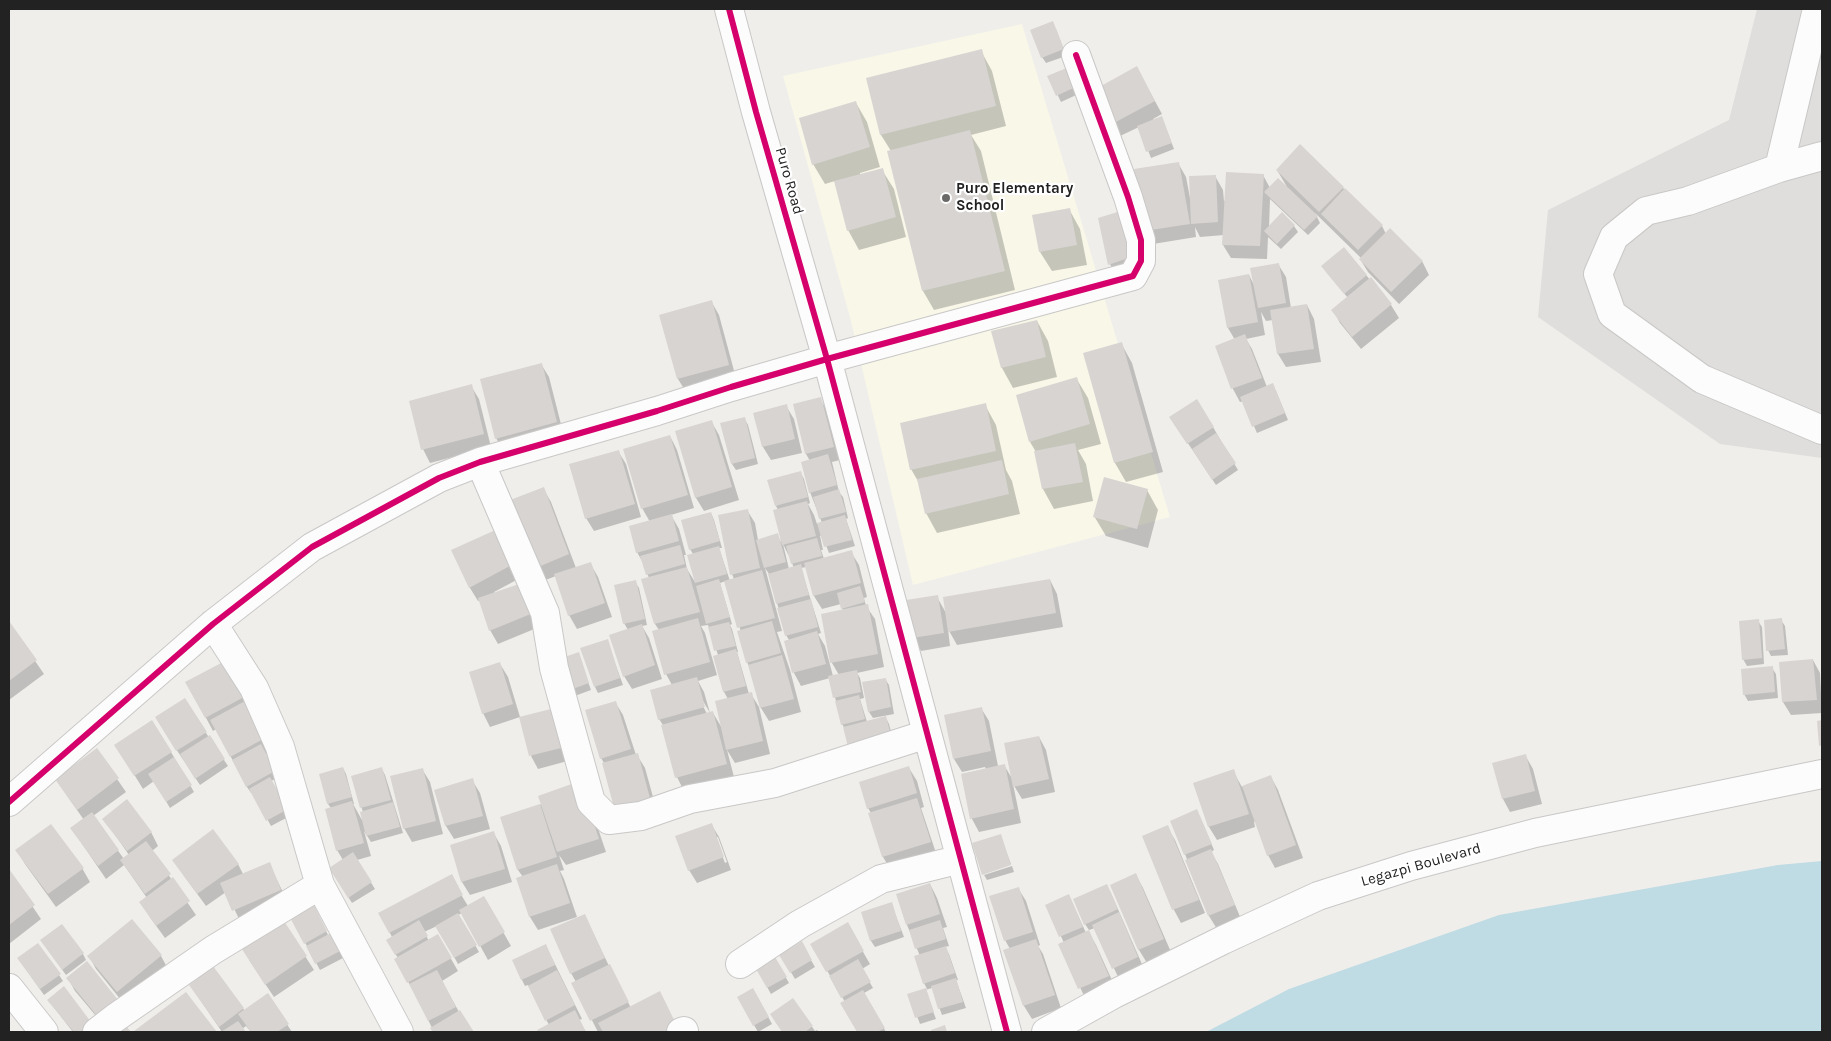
<!DOCTYPE html>
<style>
body{margin:0}
#map{position:relative;width:1831px;height:1041px;overflow:hidden;background:#f0eeeb;font-family:Karla,sans-serif}
canvas{display:block}
.frame{position:absolute;inset:0;border:10px solid #222;pointer-events:none}
</style>
<div id="map">
<canvas width="1831" height="1041"></canvas>
<div class="frame"></div>
</div>
<script>
const ctx = document.querySelector('canvas').getContext('2d');
ctx.lineJoin = 'round';
function fill(path, color) {
  ctx.fillStyle = color;
  ctx.fill(path, 'evenodd');
}
function shape(rows) {
  const path = new Path2D();
  for (const r of rows) {
    path.moveTo(r[0], r[1]);
    for (let i = 2; i < r.length; i += 2) path.lineTo(r[i], r[i + 1]);
  }
  return path;
}
function strokePath(path, color, width, dash) {
  ctx.strokeStyle = color;
  ctx.lineWidth = width;
  ctx.lineCap = dash ? 'butt' : 'round';
  ctx.setLineDash(dash || []);
  ctx.stroke(path);
}
function drawText(font, color, halo, rows, align = 'center') {
  ctx.font = font + ' Karla,sans-serif';
  ctx.lineWidth = 4.5;
  ctx.setLineDash([]);
  ctx.textBaseline = 'middle';
  ctx.strokeStyle = halo;
  ctx.fillStyle = color;
  for (const [text, x, y, turn = 0] of rows) {
    ctx.save();
    ctx.translate(x, y);
    ctx.rotate((+turn || 0) * Math.PI / 180);
    ctx.textAlign = isNaN(turn) ? turn : align;
    if (halo) ctx.strokeText(text, 0, 0);
    ctx.fillText(text, 0, 0);
    ctx.restore();
  }
}
const residential = shape([
 [1757,9,1822,9,1822,458,1720,444,1538,317,1548,210,1729,120]
]);
const education = shape([
 [1022,24,1170,517,913,585,851,321,783,76]
]);
const water = shape([
 [1822,861,1822,1032,1206,1032,1289,989,1499,915,1778,865]
]);
const shadow = shape([
 [1056,29,1066,56,1046,63,1042,57],
 [981,51,992,71,1006,126,971,135,981,151,1015,290,934,310,923,291,891,151,881,135,868,79],
 [1049,77,1085,91,1061,102],
 [1144,81,1162,114,1153,119,1154,121,1162,118,1174,149,1151,158,1139,127,1118,137,1111,124],
 [856,103,867,122,880,167,860,173,860,175,882,170,894,189,906,237,859,250,848,230,835,181,825,184,813,164],
 [1178,163,1186,177,1190,198,1215,176,1223,190,1224,201,1263,175,1270,188,1287,187,1277,170,1343,188,1382,226,1386,234,1422,261,1429,275,1399,304,1368,272,1360,259,1361,258,1315,213,1320,223,1308,235,1270,199,1269,228,1282,214,1294,226,1298,232,1281,249,1268,237,1267,259,1231,258,1223,245,1224,235,1200,237,1195,227,1196,237,1153,244,1145,231],
 [1069,209,1080,229,1087,265,1052,271,1040,252],
 [1124,212,1141,270,1117,278,1110,264],
 [1278,264,1286,277,1291,308,1307,305,1314,319,1321,362,1286,367,1278,354,1273,320,1266,321,1261,312,1265,335,1246,339,1252,349,1267,387,1276,391,1288,420,1257,433,1243,401,1240,402,1233,389,1216,347,1235,340,1228,328,1219,281,1249,275,1254,285],
 [1327,273,1366,275,1391,305,1399,318,1361,349,1340,323,1333,310,1348,298],
 [711,301,719,315,736,378,686,392,678,379,661,316],
 [1037,321,1048,341,1057,377,1013,388,1002,368,993,332],
 [1121,343,1132,363,1163,472,1126,482,1115,463,1084,354],
 [541,364,549,377,564,436,504,452,496,438],
 [1076,378,1088,398,1101,444,1078,450,1086,464,1093,501,1054,509,1043,489,1036,452,1030,442],
 [471,386,479,399,491,447,430,463,423,449],
 [820,399,828,412,840,460,832,462,839,492,843,497,848,518,846,519,855,546,829,553,822,535,820,536,823,550,821,550,824,559,851,552,859,565,867,597,864,598,866,606,875,619,884,667,857,673,860,678,864,698,860,699,867,722,886,718,889,724,894,743,845,729,842,724,830,678,801,686,794,673,785,641,789,640,786,635,769,574,765,568,782,631,777,632,790,670,801,712,769,721,761,708,750,668,747,662,741,632,726,581,720,583,732,624,730,625,732,629,738,652,737,652,749,694,751,694,759,707,770,754,735,763,727,750,734,777,684,791,677,777,663,725,659,719,672,685,666,674,659,630,655,624,649,578,643,563,637,552,650,522,642,508,670,436,677,450,694,508,671,515,679,529,686,555,684,555,687,569,695,582,693,554,690,549,711,513,714,520,722,548,719,548,730,581,734,579,732,574,747,510,755,523,758,540,777,535,781,542,778,510,776,506,800,472,804,479,810,503,808,504,814,515,817,524,822,523,810,492,810,461,806,454,794,405],
 [783,544,790,558,794,568,789,569],
 [806,567,814,596,822,609,841,604,843,611,822,615,832,663,839,675,833,676,825,646,818,634,821,633,801,568],
 [708,625,718,655,714,657,724,692,728,699,722,728,713,713,707,714,701,702,703,701,710,713,704,692,698,681,717,675,705,633,701,626],
 [985,405,996,425,1006,470,1012,481,1020,514,937,533,926,513,919,483,911,469],
 [786,406,794,419,802,453,771,460,763,447,755,414],
 [744,418,748,425,758,464,736,470,732,464],
 [711,421,719,435,739,500,704,511,696,498,677,432],
 [1175,424,1213,427,1238,470,1216,485],
 [618,451,626,464,641,517,594,531,586,518],
 [543,488,551,502,576,568,590,563,598,577,612,617,577,629,569,615,556,576,540,582,532,569],
 [1147,490,1158,510,1148,548,1106,536,1094,516],
 [501,529,526,575,494,592,494,594,524,584,544,625,498,644,490,630,480,600,478,601,470,588,453,550],
 [1050,580,1057,594,1063,627,957,645,948,629,950,646,921,651,913,638,937,597,946,613],
 [635,582,639,588,647,625,642,626,649,638,662,679,632,689,624,676,628,630,624,623],
 [1781,620,1785,626,1788,655,1771,656,1768,650],
 [1758,621,1762,627,1764,664,1747,666,1743,659],
 [9,623,44,674,9,700],
 [607,641,623,685,598,693,595,687],
 [578,654,591,690,572,697],
 [1813,660,1820,673,1822,713,1791,715,1783,702,1781,663],
 [224,662,273,751,265,755,278,778,271,781,290,816,271,826,252,792,251,793,247,787,216,729,213,731,187,682],
 [500,664,508,677,520,717,490,727,483,713],
 [1772,668,1776,674,1778,698,1748,701,1744,694],
 [885,679,889,685,894,714,873,718,869,712],
 [184,700,228,766,200,785,164,731],
 [615,702,623,715,636,755,637,755,645,768,658,815,604,763,601,758],
 [981,708,989,721,998,766,1004,765,1013,780,1039,737,1046,750,1055,792,1022,799,1013,784,1021,823,979,832,972,819,962,774,986,769,985,767,962,772,954,759],
 [558,709,575,759,538,769,531,756],
 [97,750,126,792,93,816,124,859,129,855,104,819,151,832,158,846,152,851,196,915,165,938,149,916,147,898,124,865,106,879,72,829,84,820,56,780],
 [171,752,194,792,170,808,154,781,143,789,124,758],
 [1525,755,1533,769,1542,804,1510,812,1503,799,1494,764],
 [343,768,346,774,354,804,353,804,362,820,363,812,352,777,382,769,385,775,403,833,371,842,364,831,371,856,357,860,375,889,352,903,330,868,343,860,337,850,331,808,328,804],
 [909,768,917,781,924,807,921,808,937,856,891,870,883,857,870,814,871,813,868,808],
 [422,769,430,782,443,834,412,842,404,828],
 [1233,771,1242,787,1271,777,1278,790,1303,858,1275,868,1268,855,1256,821,1254,822,1255,827,1217,840,1209,827,1195,784],
 [472,780,480,793,490,829,454,839,446,826,436,790],
 [587,796,606,852,566,865,559,855,564,870,560,871,564,879,577,917,538,930,530,917,518,879,523,877,518,870,501,818,542,804],
 [1200,817,1214,850,1211,852,1218,864,1241,919,1217,929,1209,916,1185,854],
 [711,824,719,837,731,870,697,883,689,870],
 [715,837,718,837,727,862,725,863],
 [1167,827,1175,840,1205,913,1181,923,1174,910,1143,837],
 [493,832,501,846,512,882,470,895,462,882,451,846],
 [1000,835,1011,864,983,873],
 [17,851,82,868,90,882,56,907,25,864],
 [269,863,288,903,241,923,226,892,206,906,182,873,238,864,243,874],
 [1012,866,1014,872,987,880,984,875],
 [9,872,41,919,9,944],
 [1136,875,1143,888,1171,952,1147,963,1139,950,1111,886],
 [930,884,937,898,947,927,943,928,949,946,945,947,949,954,958,980,956,980,966,1008,942,1015,932,988,925,990,936,1019,920,1024,909,995,927,989,924,983,920,956,907,925],
 [457,888,468,906,484,898,511,946,488,960,462,913,458,915,479,952,458,964,437,926,424,932,429,941,438,936,458,971,442,981,459,1012,460,1012,473,1032,434,1032,416,995,395,960,398,958,387,940,392,937,380,913],
 [1018,888,1026,901,1040,945,1038,946,1043,954,1061,1008,1032,1019,1024,1006,1005,951,1010,949,1005,940],
 [1110,891,1145,971,1120,981,1095,928,1089,930,1085,924],
 [1072,902,1086,933,1089,932,1096,945,1116,989,1087,1002,1060,945,1064,943,1047,905],
 [891,903,904,937,875,947,871,941,862,913],
 [313,905,328,935,345,957,320,970,288,911],
 [585,916,609,966,631,1008,679,1032,598,1032,573,983,576,982,571,973],
 [281,919,314,970,274,997,249,960],
 [847,924,870,964,862,969,873,988,864,993,886,1032,858,1032,842,1003,845,1002,812,944],
 [801,943,815,967,795,979,781,955],
 [46,947,83,954,86,960,66,975],
 [549,952,582,1019,579,1020,586,1032,539,1032,538,1030,549,1025,528,985,525,986,522,980,513,960],
 [89,956,161,956,168,969,125,1005,96,969],
 [775,959,789,983,771,994,757,969],
 [86,963,107,1029,75,991,68,978],
 [22,964,59,975,63,981,44,995],
 [213,968,245,1011,268,995,292,1032,251,1032,246,1026,242,1029,244,1032,222,1032,190,985],
 [753,989,772,1024,758,1032,738,997],
 [186,993,215,1032,136,1032,135,1031],
 [792,999,815,1031,817,1030,819,1032,783,1032,775,1021],
 [48,1000,96,1032,73,1032]
]);
const building = shape([
 [1053,21,1064,49,1041,58,1030,30],
 [982,49,996,106,880,135,866,78],
 [1074,65,1082,84,1056,96,1047,76],
 [1137,66,1155,101,1110,125,1092,91],
 [856,101,870,147,812,165,799,118],
 [1162,116,1172,143,1146,152,1137,126],
 [970,130,1005,271,922,291,887,151],
 [1300,144,1344,187,1319,212,1276,170],
 [1179,162,1190,224,1144,231,1134,169],
 [883,168,896,217,847,231,834,181],
 [1226,172,1264,174,1260,246,1222,245],
 [1216,175,1218,222,1191,224,1189,176],
 [1278,178,1318,216,1304,230,1264,192],
 [1345,188,1383,225,1358,250,1321,214],
 [1070,208,1077,245,1039,252,1032,215],
 [1124,210,1134,256,1108,265,1098,218],
 [1282,212,1295,225,1277,244,1264,231],
 [1390,228,1423,261,1391,292,1359,259],
 [1344,247,1367,275,1344,294,1321,266],
 [1279,263,1286,303,1258,308,1250,268],
 [1249,274,1258,322,1227,328,1218,280],
 [1371,277,1392,304,1352,337,1331,310],
 [712,300,729,365,677,379,659,315],
 [1307,304,1314,349,1277,354,1270,310],
 [1037,320,1046,357,1001,368,991,331],
 [1245,334,1262,378,1231,389,1215,346],
 [1122,342,1153,452,1114,463,1083,353],
 [542,363,557,422,495,439,480,379],
 [1077,377,1090,424,1029,442,1016,395],
 [1273,383,1285,413,1252,427,1240,397],
 [472,384,484,434,421,450,409,401],
 [821,397,834,447,805,454,793,404],
 [1197,399,1214,427,1187,444,1169,417],
 [986,403,996,451,910,470,900,423],
 [787,404,795,439,762,447,753,413],
 [745,417,755,458,731,464,720,423],
 [712,420,732,487,695,498,675,431],
 [1216,433,1236,463,1212,480,1192,449],
 [670,435,688,495,641,509,623,449],
 [1075,443,1083,482,1042,489,1034,451],
 [619,450,635,504,585,519,569,464],
 [828,454,837,485,809,493,801,462],
 [1002,460,1009,494,925,514,917,479],
 [801,471,808,497,775,506,767,480],
 [1104,477,1148,489,1137,529,1093,517],
 [544,487,569,554,531,570,505,502],
 [839,489,846,512,819,519,813,497],
 [807,501,816,536,782,545,773,510],
 [748,509,760,568,730,575,718,515],
 [711,512,720,541,689,550,681,520],
 [672,514,679,541,636,553,629,526],
 [845,515,852,540,824,547,817,523],
 [502,527,519,561,469,588,451,550],
 [778,533,786,562,764,568,756,540],
 [817,538,822,556,791,564,786,546],
 [680,545,685,564,646,575,640,556],
 [719,546,727,574,695,583,687,555],
 [852,550,861,583,813,596,804,563],
 [591,562,605,603,568,616,554,574],
 [801,564,809,595,776,604,768,574],
 [687,567,700,612,654,624,641,579],
 [762,570,775,618,737,628,724,581],
 [719,579,730,617,706,624,696,586],
 [1050,579,1056,613,948,632,943,597],
 [636,580,645,619,623,624,614,585],
 [525,582,538,611,489,631,478,598],
 [860,586,865,602,841,609,837,593],
 [938,595,944,633,912,638,906,600],
 [811,599,818,627,785,636,777,608],
 [868,604,878,654,830,663,821,614],
 [698,618,710,662,664,675,652,631],
 [1782,618,1785,649,1766,651,1764,620],
 [1759,619,1762,658,1742,660,1739,621],
 [9,621,37,660,9,681],
 [772,621,781,653,746,663,737,631],
 [729,622,736,646,714,651,708,627],
 [642,624,655,665,623,677,609,635],
 [817,631,826,664,792,673,784,641],
 [608,639,620,678,594,687,580,648],
 [736,649,746,686,723,692,713,656],
 [579,652,589,683,567,691,556,660],
 [782,655,794,699,760,708,748,665],
 [1813,659,1817,700,1782,702,1779,662],
 [225,661,244,697,205,718,185,682],
 [500,662,513,704,482,714,469,672],
 [1773,666,1775,692,1743,695,1741,669],
 [857,670,861,692,833,698,828,676],
 [697,677,705,707,658,720,650,690],
 [886,678,891,707,868,712,862,682],
 [752,692,763,741,726,750,715,701],
 [859,695,865,719,841,725,835,701],
 [185,698,207,732,176,751,155,717],
 [247,700,267,737,230,757,210,720],
 [616,701,631,749,600,759,585,710],
 [559,707,569,746,529,756,519,717],
 [982,707,991,751,953,759,944,715],
 [713,711,727,764,675,778,661,725],
 [886,716,891,736,848,747,843,727],
 [152,720,172,752,134,776,114,745],
 [1822,720,1822,745,1819,746,1817,721],
 [210,735,225,759,195,779,180,754],
 [1039,736,1049,779,1013,787,1004,743],
 [261,744,275,771,246,787,232,760],
 [97,748,119,778,77,810,55,779],
 [638,753,651,802,615,811,602,763],
 [1526,754,1535,791,1502,799,1492,763],
 [174,757,192,785,166,802,148,774],
 [1005,764,1014,809,970,819,961,774],
 [909,766,917,793,867,809,859,782],
 [343,767,352,797,327,804,319,774],
 [382,767,391,800,360,808,351,776],
 [423,768,436,821,403,829,390,776],
 [1234,769,1249,814,1208,827,1193,783],
 [1271,775,1296,845,1267,856,1242,786],
 [270,777,288,809,266,821,249,789],
 [473,778,483,816,445,826,434,790],
 [580,781,599,839,557,852,538,796],
 [917,798,931,842,882,857,868,813],
 [127,799,152,832,127,851,102,819],
 [352,801,364,843,336,851,325,809],
 [393,802,400,827,366,836,360,812],
 [540,804,557,857,517,870,500,817],
 [1197,809,1212,844,1184,855,1170,821],
 [92,812,119,850,98,866,70,828],
 [712,823,724,857,688,871,675,836],
 [51,824,84,868,48,894,15,850],
 [1168,825,1199,900,1172,910,1142,836],
 [213,829,239,864,197,894,172,860],
 [494,831,505,869,461,882,450,845],
 [1001,834,1011,865,982,875,972,843],
 [146,841,171,874,145,894,120,860],
 [1211,849,1235,905,1208,916,1185,860],
 [353,852,372,882,348,898,329,868],
 [270,862,281,890,232,911,220,883],
 [557,864,570,903,529,917,516,878],
 [9,869,35,905,9,925],
 [1136,873,1164,939,1138,950,1110,885],
 [452,874,463,895,389,933,378,913],
 [173,877,190,901,156,926,139,902],
 [930,883,940,914,906,925,896,894],
 [1107,884,1118,909,1084,925,1073,899],
 [1019,887,1033,932,1004,941,989,896],
 [1069,894,1083,927,1059,937,1045,905],
 [484,896,505,932,479,947,459,910],
 [310,897,327,931,304,944,286,910],
 [892,902,901,931,870,941,861,912],
 [1119,912,1138,957,1112,969,1092,925],
 [458,913,477,945,454,958,435,926],
 [585,914,605,958,570,974,550,929],
 [282,918,307,956,265,985,240,946],
 [132,919,162,955,117,992,87,956],
 [419,920,428,936,395,955,386,940],
 [940,920,946,939,915,949,909,930],
 [848,922,864,951,826,972,810,944],
 [62,924,84,953,62,970,40,940],
 [1089,930,1109,976,1078,989,1058,944],
 [333,932,342,950,315,964,306,946],
 [438,934,452,958,407,983,394,959],
 [1036,939,1055,995,1023,1006,1003,950],
 [802,941,812,960,790,973,779,955],
 [38,943,61,974,40,989,17,958],
 [546,944,555,965,521,980,512,960],
 [946,946,955,973,923,984,914,956],
 [775,957,787,977,767,988,756,969],
 [858,959,871,982,841,998,829,976],
 [87,961,118,1000,98,1017,66,978],
 [610,964,629,1002,590,1021,571,983],
 [213,966,244,1008,219,1027,189,985],
 [437,970,456,1007,428,1021,409,984],
 [557,970,575,1005,545,1021,528,986],
 [956,978,963,1002,938,1009,931,986],
 [64,986,94,1026,85,1032,74,1032,47,1000],
 [753,988,769,1017,753,1026,737,997],
 [926,988,934,1012,915,1018,907,994],
 [863,990,885,1028,877,1032,857,1032,840,1003],
 [660,991,677,1026,669,1032,603,1032,598,1023],
 [186,992,217,1032,135,1032,134,1031],
 [268,993,289,1024,277,1032,251,1032,238,1014],
 [793,998,813,1026,805,1032,782,1032,770,1014],
 [460,1010,474,1032,433,1032,430,1028],
 [575,1010,586,1032,538,1032,537,1030],
 [238,1021,246,1032,221,1032],
 [123,1022,131,1032,110,1032],
 [945,1025,947,1032,932,1032,931,1030]
]);
const minor = shape([
 [729,9,756,112,827,359,1007,1032],
 [1822,156,1779,168,1688,201,1646,211,1614,237,1598,274,1612,314,1702,379,1822,430],
 [1779,168,1817,9],
 [480,462,545,613,554,668,591,802,609,820,641,816,690,799,775,783,927,734],
 [213,624,254,688,280,747,320,885,399,1032],
 [9,802,213,624,312,547,439,478,480,462,657,411,731,387,827,359,1133,276,1141,261,1141,240,1128,197,1076,55],
 [740,964,800,924,881,879,961,859],
 [9,988,44,1032],
 [97,1032,115,1018,213,950,320,885],
 [681,1032,684,1031],
 [1046,1032,1114,994,1223,940,1318,896,1411,866,1535,833,1822,774]
]);
const cycleway = shape([
 [729,9,756,112,827,359,1007,1032],
 [9,802,213,624,312,547,439,478,480,462,657,411,731,387,827,359,1133,276,1141,261,1141,240,1128,197,1076,55]
]);
const markers = [
 [946,198,5,"#6a6968"]
];
const streetNames = [
 ["Puro Road",789,181,74],
 ["Legazpi Boulevard",1421,865,-16]
];
const poiNames = [
 ["Puro Elementary",956,189],
 ["School",956,206]
];
fill(residential, '#dfdedc');
fill(education, '#f8f7e8');
fill(water, '#bfdbe3');
fill(shadow, '#0003');
fill(building, '#d7d4d2');
strokePath(minor, '#c9c8c7', 30);
strokePath(minor, '#fdfcfc', 28);
strokePath(cycleway, '#d6006c', 6);
for (const [x, y, r, color] of markers) {
  const dot = new Path2D();
  dot.arc(x, y, r, 0, 2 * Math.PI);
  ctx.fillStyle = color;
  ctx.fill(dot);
  strokePath(dot, '#fff', 2);
}
drawText('15px', '#222', '#fff', streetNames);
drawText('bold 15px', '#222', '#fff', poiNames, 'left');
</script>
